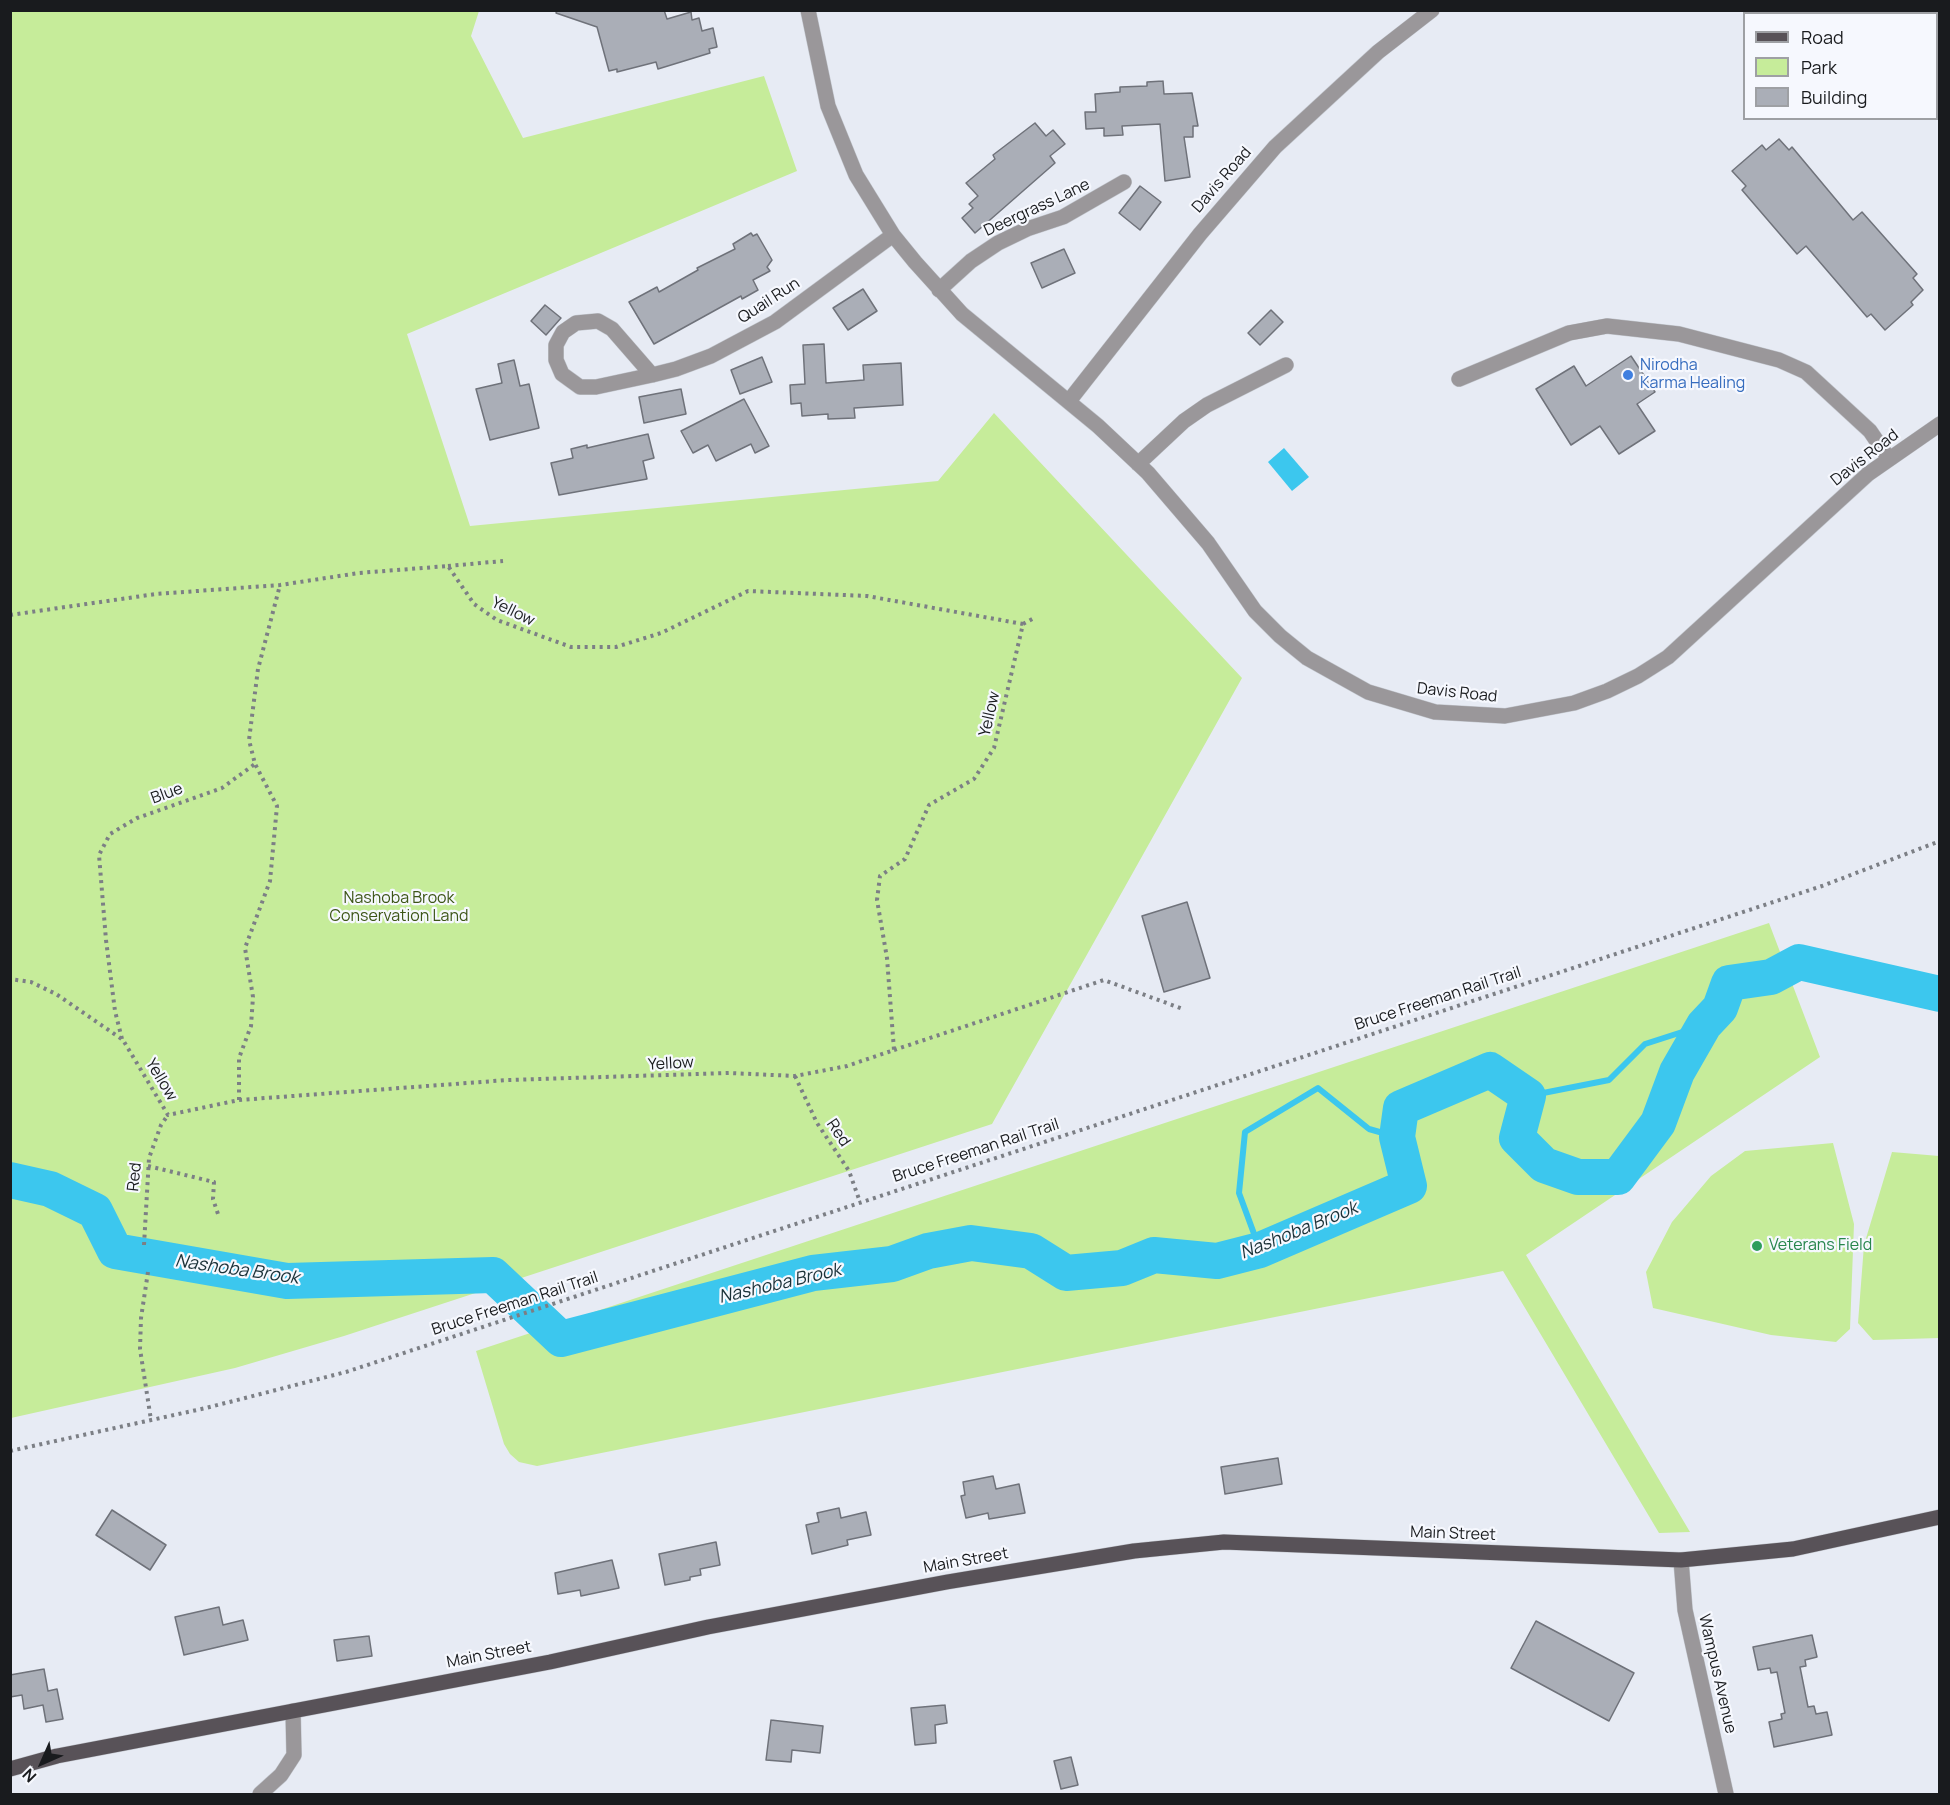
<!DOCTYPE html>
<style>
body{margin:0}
#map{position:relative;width:1950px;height:1805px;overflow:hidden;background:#e7ebf4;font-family:Manrope,sans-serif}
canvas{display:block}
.frame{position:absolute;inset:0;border:12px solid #191b1e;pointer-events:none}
.legend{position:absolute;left:1743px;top:12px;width:195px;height:108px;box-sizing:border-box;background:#f6f8fe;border:2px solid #9ea0a4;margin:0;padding:8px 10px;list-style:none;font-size:18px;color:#191b1e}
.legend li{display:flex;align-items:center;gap:12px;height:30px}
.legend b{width:30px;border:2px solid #9ea0a4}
.north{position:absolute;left:12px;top:1733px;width:60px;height:60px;-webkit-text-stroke:4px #f6f8fe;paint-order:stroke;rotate:225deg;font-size:16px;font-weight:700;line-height:24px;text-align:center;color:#191b1e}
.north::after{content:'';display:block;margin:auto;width:21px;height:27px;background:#191b1e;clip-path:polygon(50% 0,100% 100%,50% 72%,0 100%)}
</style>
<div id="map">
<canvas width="1950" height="1805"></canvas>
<div class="frame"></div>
<ul class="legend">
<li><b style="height:8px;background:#585258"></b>Road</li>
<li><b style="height:16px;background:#c6ec9a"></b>Park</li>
<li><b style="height:16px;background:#aaaeb7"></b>Building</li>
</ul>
<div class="north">N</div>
</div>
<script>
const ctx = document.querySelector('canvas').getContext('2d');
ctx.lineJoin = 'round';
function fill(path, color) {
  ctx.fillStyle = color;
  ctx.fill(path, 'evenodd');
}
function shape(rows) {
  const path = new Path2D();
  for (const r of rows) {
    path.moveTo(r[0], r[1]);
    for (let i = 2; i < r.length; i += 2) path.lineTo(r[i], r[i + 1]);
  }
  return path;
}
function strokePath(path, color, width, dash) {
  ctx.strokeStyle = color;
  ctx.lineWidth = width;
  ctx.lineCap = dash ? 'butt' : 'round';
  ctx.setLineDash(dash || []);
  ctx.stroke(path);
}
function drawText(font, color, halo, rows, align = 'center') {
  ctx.font = font + ' Manrope,sans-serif';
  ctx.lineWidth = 4.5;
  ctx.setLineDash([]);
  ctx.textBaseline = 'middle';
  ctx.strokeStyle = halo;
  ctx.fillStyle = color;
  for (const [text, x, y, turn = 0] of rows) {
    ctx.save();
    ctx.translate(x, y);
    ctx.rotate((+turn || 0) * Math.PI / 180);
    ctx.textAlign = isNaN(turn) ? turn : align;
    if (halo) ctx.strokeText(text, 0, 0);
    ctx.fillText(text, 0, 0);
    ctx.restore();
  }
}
const green = shape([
 [11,10,479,11,471,36,523,138,764,76,797,171,407,334,470,526,938,481,994,413,1242,678,992,1124,344,1336,235,1368,11,1418],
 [1769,923,1820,1057,1526,1255,1690,1532,1659,1533,1503,1271,537,1466,519,1462,510,1454,504,1444,476,1351],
 [1833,1143,1854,1224,1850,1329,1836,1342,1771,1335,1653,1308,1646,1272,1672,1222,1711,1176,1745,1151],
 [1892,1152,1939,1156,1939,1338,1873,1340,1858,1323,1864,1245]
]);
const water = shape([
 [1284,448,1309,477,1292,491,1268,462]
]);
const stream = shape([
 [1528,1096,1609,1080,1645,1044,1704,1025],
 [1260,1250,1239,1193,1245,1132,1318,1088,1369,1129,1397,1137]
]);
const river = shape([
 [10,1180,50,1189,95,1211,115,1251,287,1281,493,1275,561,1339,813,1273,892,1264,928,1251,971,1243,1031,1251,1066,1273,1122,1268,1154,1255,1217,1261,1260,1250,1409,1186,1397,1137,1401,1108,1490,1070,1528,1096,1517,1138,1544,1165,1578,1177,1618,1177,1658,1123,1677,1072,1704,1025,1720,1008,1729,983,1771,977,1799,962,1940,994]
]);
const building = shape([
 [557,10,664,10,667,19,691,12,692,20,699,18,702,31,713,28,717,47,709,49,710,53,658,69,656,62,617,72,617,69,609,71,597,27,556,13,557,10],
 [1163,81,1164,94,1192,93,1198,126,1193,126,1193,137,1184,137,1190,177,1165,181,1160,124,1122,126,1123,135,1104,136,1104,128,1086,129,1085,112,1096,112,1095,94,1120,92,1120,87,1147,86,1147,82,1163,81],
 [1035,123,1046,136,1053,130,1065,144,1050,156,1055,163,975,233,962,218,973,208,969,204,978,196,966,183,995,159,993,155,1035,123],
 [1779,139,1789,150,1792,147,1853,220,1862,212,1917,274,1913,278,1923,290,1911,302,1913,305,1885,330,1871,314,1867,317,1806,246,1797,254,1742,190,1746,186,1732,171,1762,145,1766,150,1779,139],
 [1140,186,1161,202,1140,230,1119,213,1140,186],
 [751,233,753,236,757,234,772,260,767,267,770,271,753,280,758,290,742,299,741,296,654,344,629,302,657,287,659,292,698,270,697,268,735,249,733,244,751,233],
 [1064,249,1075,273,1042,288,1031,263,1064,249],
 [863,289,877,311,848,330,833,308,863,289],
 [545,305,561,318,546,335,531,321,545,305],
 [1271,310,1283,322,1260,345,1248,333,1271,310],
 [824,344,826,383,864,380,863,365,901,363,903,405,854,408,855,418,828,419,828,414,802,416,801,403,791,404,790,385,805,384,803,345,824,344],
 [1631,356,1655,392,1637,404,1655,431,1619,454,1600,426,1571,445,1536,389,1574,366,1586,386,1631,356],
 [762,357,772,382,740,394,731,370,762,357],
 [514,360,520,386,529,384,539,428,490,440,476,389,502,383,498,364,514,360],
 [681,389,686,414,644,423,639,397,681,389],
 [744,399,769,446,755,453,751,444,716,461,708,445,693,453,681,431,744,399],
 [648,434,654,458,643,461,647,479,559,495,551,463,573,458,571,449,587,445,587,448,648,434],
 [1187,902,1210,978,1164,992,1142,916,1187,902],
 [1278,1458,1282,1484,1225,1494,1221,1467,1278,1458],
 [993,1476,996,1489,1019,1484,1025,1513,989,1519,988,1513,966,1518,961,1496,965,1495,963,1482,993,1476],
 [839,1508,841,1518,866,1512,871,1535,847,1540,848,1545,812,1554,806,1525,819,1522,817,1513,839,1508],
 [112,1510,166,1545,150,1570,96,1535,112,1510],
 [716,1542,720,1565,700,1569,701,1575,690,1577,690,1580,665,1585,659,1554,716,1542],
 [612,1560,619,1588,581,1596,580,1590,558,1594,555,1573,612,1560],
 [219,1607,223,1625,243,1620,248,1640,184,1655,175,1617,219,1607],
 [1536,1621,1634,1673,1609,1721,1511,1668,1536,1621],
 [1812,1635,1817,1657,1805,1660,1806,1666,1800,1667,1808,1707,1814,1706,1816,1714,1827,1712,1832,1735,1774,1747,1769,1722,1782,1719,1781,1714,1785,1713,1777,1672,1771,1673,1770,1668,1758,1670,1753,1647,1812,1635],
 [369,1636,372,1656,337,1661,334,1640,369,1636],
 [44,1669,48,1691,57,1689,63,1719,46,1722,43,1705,24,1709,22,1695,10,1697,10,1675,44,1669],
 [945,1705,947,1723,935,1725,936,1743,915,1745,911,1708,945,1705],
 [771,1720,823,1726,820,1753,792,1750,791,1762,766,1760,771,1720],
 [1071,1757,1078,1785,1061,1789,1054,1761,1071,1757]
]);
const path = shape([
 [448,566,503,561],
 [10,615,156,594,280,585,359,573,448,566,474,604,497,620,571,647,616,647,661,633,748,591,867,596,1023,624,994,748,974,779,929,805,905,859,880,876,877,900,887,958,894,1050,847,1066,795,1076,729,1073,508,1080,239,1100,168,1115,123,1040,56,994,31,982,10,979],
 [1023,624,1034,618],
 [122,1039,115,1011,106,940,99,855,110,834,137,818,222,788,255,764,249,740,258,669,280,585],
 [894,1050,1104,980,1183,1009],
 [795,1076,817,1123,849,1171,860,1202],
 [239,1100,239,1058,251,1026,253,997,245,948,270,881,277,806,255,764],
 [148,1166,214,1182,213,1199,219,1217],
 [144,1245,149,1158,161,1125,168,1115],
 [148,1272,141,1318,140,1349,151,1420],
 [10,1451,206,1408,346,1372,1822,886,1940,841]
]);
const minor = shape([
 [808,10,828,106,856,175,893,235,915,262,962,314,1098,426,1148,473,1208,543,1255,611,1280,636,1307,658,1368,692,1435,712,1505,716,1574,703,1607,691,1638,676,1668,657,1868,474,1940,424],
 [1764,13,1769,10],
 [939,290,971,261,998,243,1027,229,1063,217,1124,182],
 [652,375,612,329,598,321,576,323,563,332,556,345,556,360,562,374,580,387,596,387,652,375,676,369,711,356,775,322,893,235],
 [1459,379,1569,333,1607,326,1679,334,1779,360,1806,372,1870,431,1889,459],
 [1069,401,1200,234,1275,147,1378,52,1432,10],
 [1138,464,1184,421,1207,405,1286,365],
 [1681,1560,1685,1610,1726,1794],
 [260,1794,281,1775,294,1755,293,1711]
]);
const major = shape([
 [10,1769,57,1756,550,1662,708,1627,947,1582,1134,1551,1224,1542,1681,1560,1793,1549,1940,1517]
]);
const markers = [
 [1628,375,6,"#3f7fe0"],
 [1757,1246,6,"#2e9e5b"]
];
const streetNames = [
 ["Davis Road",1222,180,-49],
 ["Deergrass Lane",1037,208,-25],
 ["Quail Run",769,301,-33],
 ["Davis Road",1865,458,-38],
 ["Yellow",513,612,26],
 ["Davis Road",1457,693,6],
 ["Yellow",990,714,-77],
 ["Blue",167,794,-20],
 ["Bruce Freeman Rail Trail",1438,999,-18],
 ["Yellow",671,1064,-3],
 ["Yellow",161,1080,59],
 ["Red",838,1133,56],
 ["Bruce Freeman Rail Trail",976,1151,-18],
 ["Red",135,1177,-84],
 ["Bruce Freeman Rail Trail",515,1304,-18],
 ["Main Street",1453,1534,2],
 ["Main Street",966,1561,-10],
 ["Main Street",489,1655,-11],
 ["Wampus Avenue",1717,1674,77]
];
const shopNames = [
 ["Nirodha",1640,366],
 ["Karma Healing",1640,384]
];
const parkNames = [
 ["Nashoba Brook",399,899],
 ["Conservation Land",399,917]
];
const leisureNames = [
 ["Veterans Field",1769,1246]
];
const waterNames = [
 ["Nashoba Brook",1299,1231,-22],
 ["Nashoba Brook",237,1270,8],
 ["Nashoba Brook",780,1284,-13]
];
fill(green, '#c6ec9a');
fill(water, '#3cc7ee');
strokePath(stream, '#3cc7ee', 6);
strokePath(river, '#3cc7ee', 36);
fill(building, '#aaaeb7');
strokePath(building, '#6f727a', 1.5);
strokePath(minor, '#c2c6cd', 16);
strokePath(major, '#c2c6cd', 16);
strokePath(path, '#7c7f85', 4, [3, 4.5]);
strokePath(minor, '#9a979a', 15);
strokePath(major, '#585258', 15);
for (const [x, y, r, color] of markers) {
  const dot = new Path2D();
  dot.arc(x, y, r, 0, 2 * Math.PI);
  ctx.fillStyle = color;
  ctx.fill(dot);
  strokePath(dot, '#f6f8fe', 2);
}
drawText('16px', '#191b1e', '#f6f8fe', streetNames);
drawText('16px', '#366cbe', '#f6f8fe', shopNames, 'left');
drawText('16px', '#3c5516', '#f6f8fe', parkNames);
drawText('16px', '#27864d', '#f6f8fe', leisureNames, 'left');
drawText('italic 18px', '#1b3138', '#f6f8fe', waterNames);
</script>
